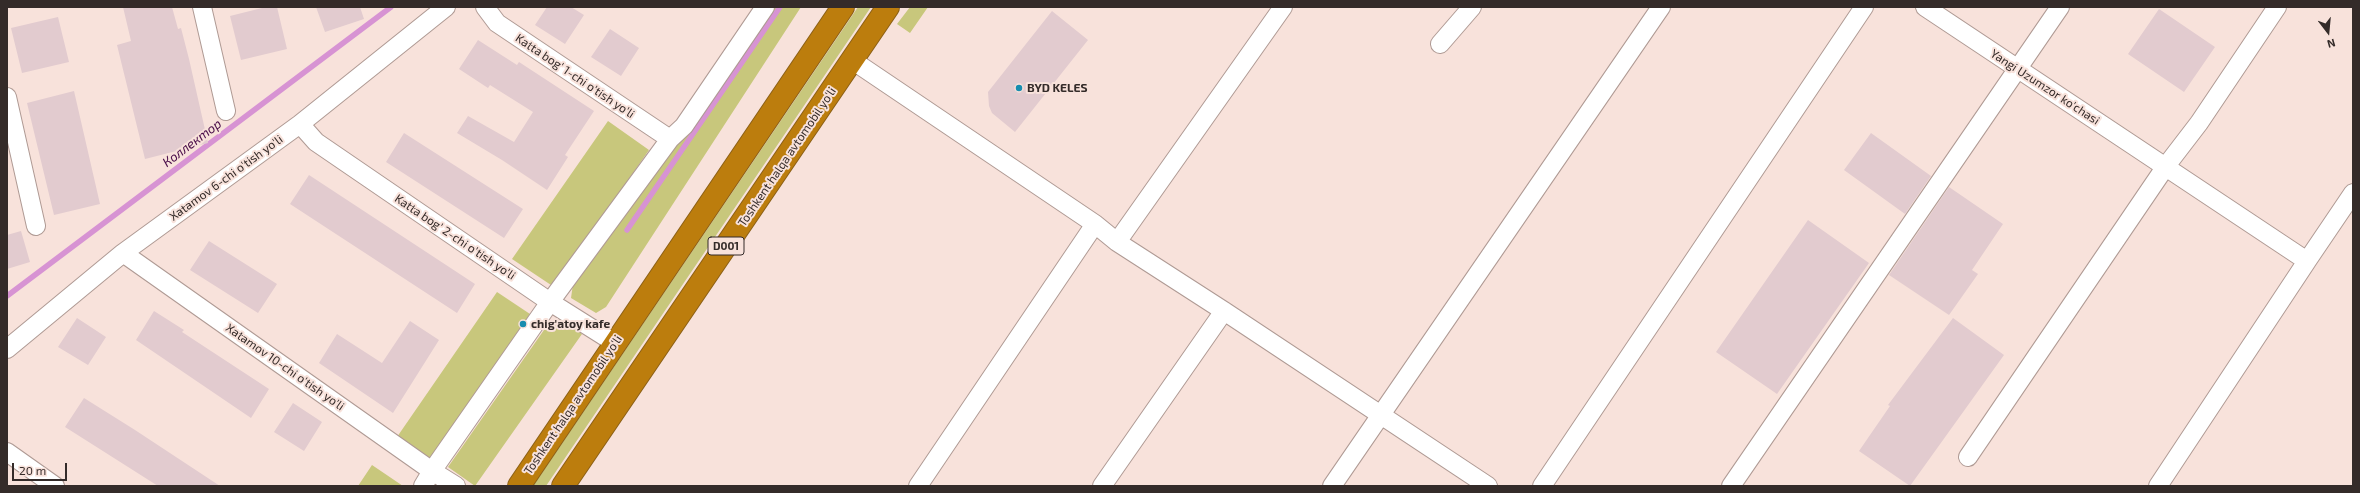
<!DOCTYPE html>
<meta charset="utf-8">
<style>
body{margin:0}
#map{position:relative;width:2360px;height:493px;overflow:hidden;background:#f8e2db;font-family:"Exo 2",sans-serif}
canvas{display:block}
.frame{position:absolute;inset:0;border:8px solid #342b29;pointer-events:none}
.north{position:absolute;left:2308px;top:12px;width:40px;height:40px;-webkit-text-stroke:3px #f8e2db;paint-order:stroke;rotate:164deg;font-size:11px;font-weight:700;line-height:16px;text-align:center;color:#342b29}
.north::after{content:'';display:block;margin:auto;width:14px;height:18px;background:#342b29;clip-path:polygon(50% 0,100% 100%,50% 72%,0 100%)}
.scale{position:absolute;left:12px;top:463px;width:55px;height:18px;box-sizing:border-box;border:2px solid #342b29;border-top:0;padding-left:5px;font-size:12px;line-height:14px;white-space:nowrap;color:#342b29;-webkit-text-stroke:3px #f8e2db;paint-order:stroke}
</style>
<div id="map">
<canvas width="2360" height="493"></canvas>
<div class="frame"></div>
<div class="north">N</div>
<div class="scale">20 m</div>
</div>
<script>
const ctx = document.querySelector('canvas').getContext('2d');
ctx.lineJoin = 'round';
function fill(path, color) {
  ctx.fillStyle = color;
  ctx.fill(path, 'evenodd');
}
function shape(rows) {
  const path = new Path2D();
  for (const r of rows) {
    path.moveTo(r[0], r[1]);
    for (let i = 2; i < r.length; i += 2) path.lineTo(r[i], r[i + 1]);
  }
  return path;
}
function strokePath(path, color, width, dash) {
  ctx.strokeStyle = color;
  ctx.lineWidth = width;
  ctx.lineCap = dash ? 'butt' : 'round';
  ctx.setLineDash(dash || []);
  ctx.stroke(path);
}
function drawText(font, color, halo, rows, align = 'center') {
  ctx.font = font + ' "Exo 2",sans-serif';
  ctx.lineWidth = 4;
  ctx.setLineDash([]);
  ctx.textBaseline = 'middle';
  ctx.strokeStyle = halo;
  ctx.fillStyle = color;
  for (const [text, x, y, turn = 0] of rows) {
    ctx.save();
    ctx.translate(x, y);
    ctx.rotate((+turn || 0) * Math.PI / 180);
    ctx.textAlign = isNaN(turn) ? turn : align;
    if (halo) ctx.strokeText(text, 0, 0);
    ctx.fillText(text, 0, 0);
    ctx.restore();
  }
}
const green = shape([
 [768,7,801,7,606,307,596,313,571,298,573,284],
 [858,7,871,7,546,486,533,486],
 [910,7,928,7,910,33,897,24],
 [608,121,649,150,554,287,512,259],
 [497,292,530,314,430,459,397,437],
 [551,320,566,322,582,334,475,486,448,467],
 [372,465,403,486,358,486]
]);
const stream = shape([
 [627,230,780,7],
 [7,296,391,7]
]);
const building = shape([
 [123,7,172,7,178,29,181,28,189,59,208,143,145,159,117,45,131,41],
 [266,7,277,7,287,49,241,60,230,16],
 [316,7,360,7,364,19,325,32],
 [547,7,571,7,584,15,565,44,535,25],
 [2159,9,2215,47,2184,92,2128,54],
 [1052,11,1088,40,1015,132,992,113,989,106,988,92],
 [58,17,69,62,22,73,11,28],
 [610,29,639,48,621,76,591,57],
 [478,40,517,65,519,62,594,111,565,155,568,157,547,190,502,160,457,133,468,116,514,142,533,112,490,85,488,88,459,69],
 [74,91,100,204,54,215,27,103],
 [404,133,523,209,504,238,386,162],
 [1871,133,1931,176,1905,214,1844,170],
 [309,175,475,284,457,313,290,204],
 [1949,187,2003,224,1972,270,1978,274,1949,315,1889,275],
 [1808,220,1869,263,1777,394,1716,352],
 [21,231,30,262,7,269,7,235],
 [209,241,277,284,258,313,190,270],
 [154,311,184,330,182,332,269,389,251,418,136,340],
 [77,318,106,337,88,365,58,347],
 [1953,318,2004,355,1910,486,1859,451,1890,406,1888,405],
 [410,321,439,340,393,413,319,363,337,334,382,363],
 [84,398,135,430,220,486,158,486,95,446,65,427],
 [293,403,322,422,304,451,274,432]
]);
const minor = shape([
 [202,7,226,111],
 [485,7,497,23,670,139],
 [1925,7,2307,261,2353,193],
 [1440,44,1472,7],
 [852,60,1095,224,1117,242,1224,311,1488,486],
 [7,97,36,226],
 [300,124,316,142,550,302,615,343],
 [1117,242,1283,7],
 [123,253,432,471,423,486],
 [7,349,123,253,300,124,446,7],
 [7,452,55,486],
 [1968,457,2166,166,2199,123,2277,7],
 [456,486,432,471,550,302,670,139,684,126,765,7],
 [918,486,1095,224],
 [1102,486,1224,311],
 [1332,486,1661,7],
 [1542,486,1864,7],
 [1731,486,2060,7],
 [2158,486,2307,261]
]);
const highway = shape([
 [519,486,843,7],
 [563,486,888,7]
]);
const markers = [
 [1019,88,4,"#178db0"],
 [523,324,4,"#178db0"]
];
const shields = [
 [726,246,36]
];
const shieldNames = [
 ["D001",726,246]
];
const streetNames = [
 ["Katta bog' 1-chi o'tish yo'li",575,76,34],
 ["Yangi Uzumzor ko'chasi",2045,87,33],
 ["Toshkent halqa avtomobil yo'li",787,157,-56],
 ["Xatamov 6-chi o'tish yo'li",226,178,-36],
 ["Katta bog' 2-chi o'tish yo'li",455,237,34],
 ["Xatamov 10-chi o'tish yo'li",285,367,35],
 ["Toshkent halqa avtomobil yo'li",573,405,-56]
];
const poiNames = [
 ["BYD KELES",1027,88],
 ["chig'atoy kafe",531,324]
];
const waterNames = [
 ["Коллектор",192,143,-37]
];
fill(green, '#c8c77c');
strokePath(stream, '#d793d3', 5.5);
fill(building, '#e2cbcf');
strokePath(minor, '#af9a94', 20);
strokePath(highway, '#8c6017', 24);
strokePath(minor, '#fff', 18);
strokePath(highway, '#bc7d0d', 22);
for (const [x, y, r, color] of markers) {
  const dot = new Path2D();
  dot.arc(x, y, r, 0, 2 * Math.PI);
  ctx.fillStyle = color;
  ctx.fill(dot);
  strokePath(dot, '#f8e2db', 1.5);
}
for (const [x, y, w] of shields) {
  const box = new Path2D();
  box.roundRect(x - w / 2, y - 9, w, 18, 3);
  ctx.fillStyle = '#f8e2db';
  ctx.fill(box);
  strokePath(box, '#342b29', 1);
}
drawText('bold 11px', '#342b29', null, shieldNames);
drawText('12px', '#342b29', '#f8e2db', streetNames);
drawText('bold 12px', '#342b29', '#f8e2db', poiNames, 'left');
drawText('italic 13px', '#4b0e4a', '#f8e2db', waterNames);
</script>
